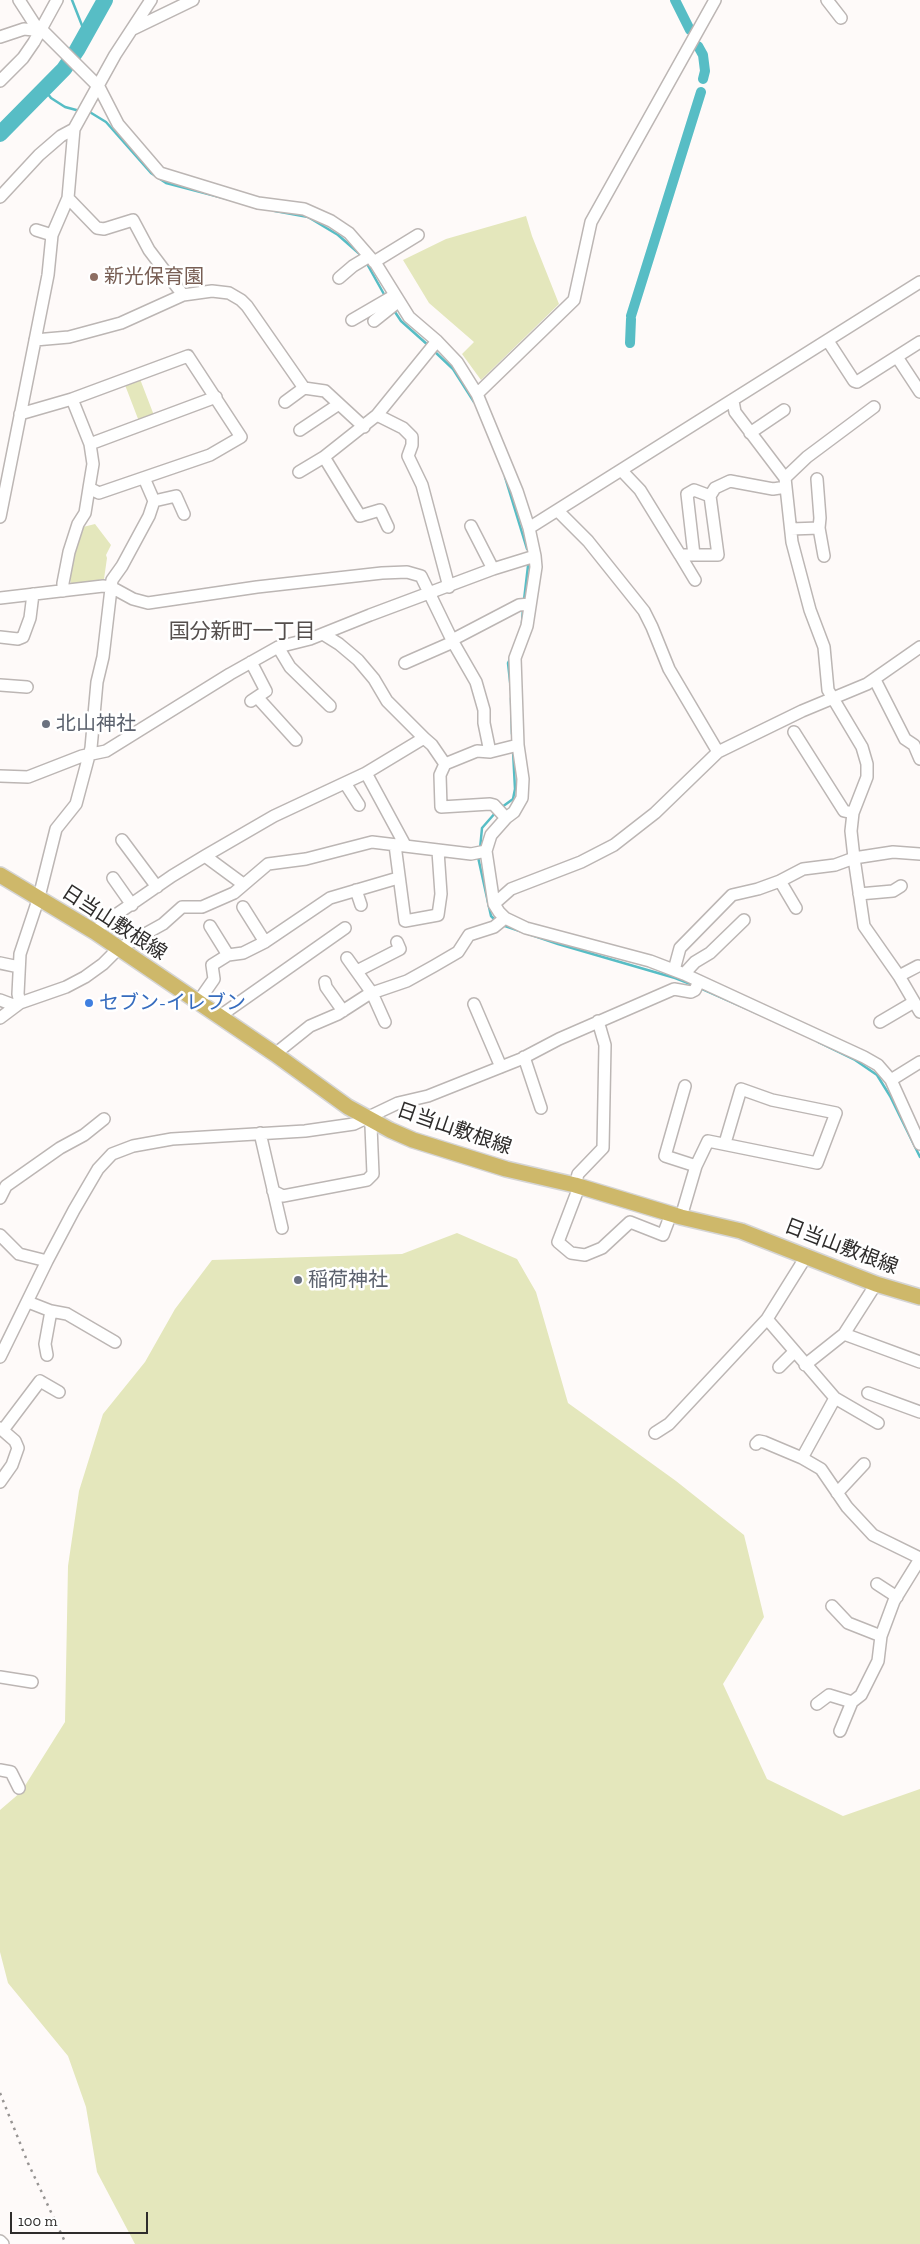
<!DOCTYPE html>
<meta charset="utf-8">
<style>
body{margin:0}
#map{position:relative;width:920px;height:2244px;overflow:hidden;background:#fefaf9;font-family:"Zilla Slab",serif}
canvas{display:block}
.scale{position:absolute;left:10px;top:2212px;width:138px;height:22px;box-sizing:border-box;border:2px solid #2e2c2b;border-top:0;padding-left:6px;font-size:15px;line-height:18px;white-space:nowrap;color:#2e2c2b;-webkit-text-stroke:4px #fff;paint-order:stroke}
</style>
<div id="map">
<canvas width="920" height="2244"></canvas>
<div class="scale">100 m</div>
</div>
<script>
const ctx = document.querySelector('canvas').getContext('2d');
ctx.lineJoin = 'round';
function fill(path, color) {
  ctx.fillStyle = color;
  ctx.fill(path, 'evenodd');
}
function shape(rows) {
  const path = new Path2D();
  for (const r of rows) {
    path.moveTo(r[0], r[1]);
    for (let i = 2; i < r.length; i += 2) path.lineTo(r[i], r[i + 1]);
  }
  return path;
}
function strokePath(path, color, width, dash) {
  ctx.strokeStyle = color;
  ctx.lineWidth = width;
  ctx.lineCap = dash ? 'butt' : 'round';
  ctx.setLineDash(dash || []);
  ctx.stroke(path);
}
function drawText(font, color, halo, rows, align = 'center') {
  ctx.font = font + ' "Zilla Slab","Noto Sans JP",serif';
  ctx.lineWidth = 5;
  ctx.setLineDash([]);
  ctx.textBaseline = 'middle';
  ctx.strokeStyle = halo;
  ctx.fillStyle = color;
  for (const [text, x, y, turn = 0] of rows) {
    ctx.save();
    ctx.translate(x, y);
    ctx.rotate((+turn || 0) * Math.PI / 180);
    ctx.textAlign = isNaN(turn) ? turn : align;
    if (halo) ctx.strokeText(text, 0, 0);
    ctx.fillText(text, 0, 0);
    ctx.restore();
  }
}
const green = shape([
 [526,216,532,236,559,304,481,380,462,354,474,342,429,303,403,260,446,239],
 [140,379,155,418,140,424,125,385],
 [95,524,111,545,106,555,107,558,104,579,71,585,69,573,83,527],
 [457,1233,517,1259,536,1292,568,1403,676,1481,744,1535,764,1617,723,1684,767,1779,843,1816,920,1789,920,2244,135,2244,97,2172,86,2107,68,2056,8,1983,0,1952,0,1810,21,1792,65,1722,68,1566,79,1491,103,1414,145,1362,175,1309,212,1260,402,1254]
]);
const stream = shape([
 [72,0,85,33],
 [44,89,51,98,65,107,80,111],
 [88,111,106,122,151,173,166,183,231,200],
 [275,211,308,217,338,235,363,257],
 [366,262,385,296],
 [393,309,401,321,429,346],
 [433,350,453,369,474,402],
 [505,477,527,549],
 [524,600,528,566],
 [522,623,523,608],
 [510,659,508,663,511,690],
 [511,698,512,734],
 [502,807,513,799,515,789,513,751],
 [480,849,482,828,496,812],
 [478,857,491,916,496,921],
 [502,925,558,944,675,978,693,985],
 [700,988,761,1015],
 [818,1042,855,1060,877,1075,890,1096,920,1157]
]);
const canal = shape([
 [675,0,690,30],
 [698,46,703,55,705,71,703,79],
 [631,316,701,92],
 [630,343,631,319]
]);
const river = shape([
 [0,134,64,69,77,50,105,0]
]);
const minor = shape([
 [19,0,39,31],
 [827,0,841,18],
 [133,29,193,0],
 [0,37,24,29,43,31,99,87,118,124,160,173,258,203,304,209,331,221,349,233,376,264,409,317,437,341,457,362,477,394,517,491,529,528,535,556,536,567,527,626,515,658,518,745,523,779,522,798,514,812,506,818,491,835,486,851,494,904,499,912,505,918,526,928,650,961,684,974,864,1057,878,1065,891,1080,920,1144],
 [0,81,23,58,34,42,57,0],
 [0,197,39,155,61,136,74,129],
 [68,198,97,228,104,229,133,220,149,250,183,295],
 [36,230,52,235],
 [374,262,418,235],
 [339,278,353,266,368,257],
 [352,320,395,295],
 [374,321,399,301],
 [35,340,69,337,121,323,183,295,212,291,229,293,241,300,247,306,304,388,325,391,364,427],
 [828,341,854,381,857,382,920,342],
 [897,357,920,392],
 [477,394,574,300,591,222,715,0],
 [733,401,735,412,785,478,792,542,810,610,824,647,828,690,862,747,867,764,867,777,853,813,851,831,854,858,893,852,920,854],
 [285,402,304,388],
 [20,414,72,399,188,356,241,437,210,455,99,493,89,488,93,464,90,444,72,399],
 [377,415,403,428,412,437,412,445,408,456,422,485,449,587],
 [300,430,339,404],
 [750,433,784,410],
 [90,444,216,397],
 [324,457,360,516,380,510,388,527],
 [621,470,640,490,680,555],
 [299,472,324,457,377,415,437,341],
 [785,478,807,457,874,407],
 [817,479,820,518,819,528],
 [154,501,176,496,184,514],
 [558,511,588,541,644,611,652,627,669,669,718,752],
 [0,517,48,275,52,235,68,198,74,129,115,55,151,0],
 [471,526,493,569],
 [529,528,920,282],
 [791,529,819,528,824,556],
 [694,555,687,494,694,490,710,496],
 [695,580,680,555,718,555,710,496,715,488,730,481,773,489,786,487],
 [63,591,63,583,69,552,78,524,85,513,89,488],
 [0,598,103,586,111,587,133,599,148,603,257,587,382,573,407,572,421,576,453,642,476,682,484,710,484,723,490,752],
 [323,634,339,644,358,660,374,679,387,701,424,738],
 [0,637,18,639,23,637,30,618,33,594],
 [452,640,519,605,530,604],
 [278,647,290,667,330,706],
 [251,662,266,691,251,701],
 [405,663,453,642],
 [875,680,905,739,914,745,920,759],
 [0,685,27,687],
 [257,697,296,740],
 [794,732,844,811,853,813],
 [366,773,405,845],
 [0,776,28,777,82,756,106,751,230,674,278,647,310,639,370,615,493,569,535,556],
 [345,783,359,805],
 [506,818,494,805,490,804,441,807,440,775,445,764,477,751,490,752,518,745],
 [122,840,157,887],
 [395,845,405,921,438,915,441,894,438,851],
 [205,856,243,884],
 [113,878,132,905],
 [356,890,361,905],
 [859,894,893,891,901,886],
 [494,904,511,889,581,862,614,845,655,813,718,752,802,711,867,684,920,647],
 [243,907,265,942],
 [796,908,780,881,803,869,835,865,854,858,864,926,899,976,920,1012],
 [210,926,228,955],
 [95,932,104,923,172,876,205,856,274,816,366,773,424,738,432,745,445,764],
 [347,958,372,993,385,1022],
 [0,963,19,967],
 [674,970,680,948,732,895,758,889,780,881],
 [357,971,400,949,397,942],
 [684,974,695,962,710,953,744,920],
 [899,976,918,966],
 [325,982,326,987,343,1011],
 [0,1000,16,1006],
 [198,1002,214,979,212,965,228,955,243,953,265,942,330,898,398,878],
 [20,1003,18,994,20,954,39,897,56,829,76,804,91,748,97,682,103,657,112,580,122,566,149,516,154,501,144,478],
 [474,1004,501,1067],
 [220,1016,345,928],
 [0,1018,20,1003,66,987,85,977,103,964,118,949,163,924,182,907,202,907,234,893,268,864,306,859,372,842,471,854,486,851],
 [880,1022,914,1002],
 [275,1054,310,1026,338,1014,369,994,407,981,434,966,458,952,469,935,494,927,505,918],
 [524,1057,541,1108],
 [891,1080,920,1062],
 [685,1086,665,1156,696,1166],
 [260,1133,282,1228],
 [575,1185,578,1174,603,1148,605,1045,598,1021],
 [579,1187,558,1242,571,1253,585,1255,602,1248,630,1222,663,1235,671,1214],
 [273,1191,283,1196,367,1180,373,1174,371,1126,369,1117],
 [0,1198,6,1186,60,1148,84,1135,104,1119],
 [681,1217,696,1166,708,1141,817,1163,836,1113,772,1100,741,1089,725,1143],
 [0,1235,19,1254,47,1261],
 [28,1302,51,1311,45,1344,47,1355],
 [51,1311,67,1314,115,1342],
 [767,1319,835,1398,802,1458,821,1469,847,1507,873,1535,920,1558],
 [844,1334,920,1362],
 [0,1357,47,1261,74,1210,98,1169,112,1154,133,1146,172,1139,305,1131,354,1124,398,1103,428,1096,521,1059,559,1039,674,989,691,992,695,990,699,981],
 [805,1365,844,1334,876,1284],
 [779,1367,794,1352],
 [868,1393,920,1412],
 [835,1398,878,1423],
 [0,1428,15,1441,18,1448,12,1465,0,1482],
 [3,1430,40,1381,59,1392],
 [655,1433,669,1424,767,1319,807,1255],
 [756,1444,759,1441,764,1442,802,1458],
 [837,1493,864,1464],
 [877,1584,897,1597],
 [832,1606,848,1623,881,1636],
 [0,1677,32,1682],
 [817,1704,829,1695,852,1702,861,1695,878,1661,881,1636,894,1601,920,1559],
 [840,1731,852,1702],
 [0,1770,11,1772,19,1788],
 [0,2241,3,2244]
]);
const major = shape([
 [0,875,95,932,275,1054,348,1107,390,1130,413,1140,506,1169,575,1185,681,1217,741,1231,876,1284,920,1297]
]);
const rail = shape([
 [0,2093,28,2163,66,2244]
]);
const markers = [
 [94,277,5,"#8d6e63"],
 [46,724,5,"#6b7280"],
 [89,1003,5,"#3f7fe0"],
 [298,1280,5,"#6b7280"]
];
const educationNames = [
 ["新光保育園",104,277]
];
const worshipNames = [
 ["北山神社",56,724],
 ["稲荷神社",308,1280]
];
const streetNames = [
 ["日当山敷根線",114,923,33],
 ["日当山敷根線",454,1129,19],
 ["日当山敷根線",841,1247,21]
];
const shopNames = [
 ["セブン-イレブン",99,1003]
];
const neighbourhoodNames = [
 ["国分新町一丁目",242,632]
];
fill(green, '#e4e7bc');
strokePath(stream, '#57bdc5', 2.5);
strokePath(canal, '#57bdc5', 10);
strokePath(river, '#57bdc5', 16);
strokePath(minor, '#bcb6b4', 14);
strokePath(major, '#d5d5d5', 18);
strokePath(minor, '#fff', 11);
strokePath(major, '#ceb86a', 15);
strokePath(rail, '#979493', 2.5, [2.5, 5]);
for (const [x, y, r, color] of markers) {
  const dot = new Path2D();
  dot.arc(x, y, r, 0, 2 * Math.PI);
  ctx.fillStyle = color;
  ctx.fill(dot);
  strokePath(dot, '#fff', 2);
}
drawText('20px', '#785e54', '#fff', educationNames, 'left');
drawText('20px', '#5b616d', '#fff', worshipNames, 'left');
drawText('20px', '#2e2c2b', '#fff', streetNames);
drawText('20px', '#366cbe', '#fff', shopNames, 'left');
drawText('21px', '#554f4d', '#fff', neighbourhoodNames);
</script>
